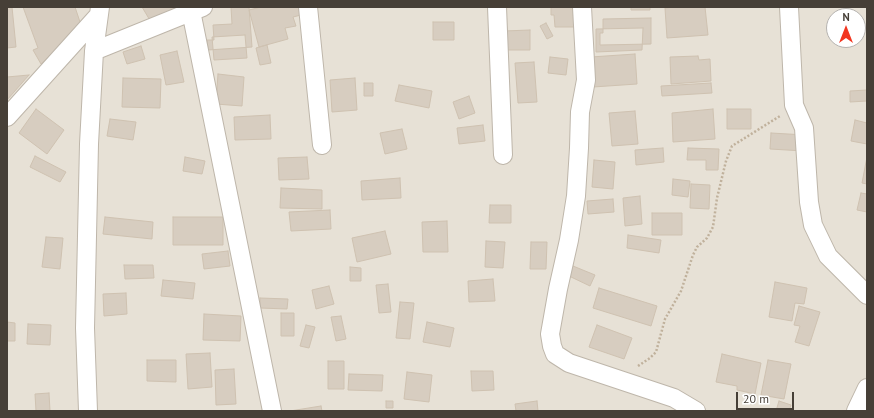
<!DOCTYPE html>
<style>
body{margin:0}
#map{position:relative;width:874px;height:418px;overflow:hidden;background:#f3efe8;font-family:"PT Sans",sans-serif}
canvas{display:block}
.frame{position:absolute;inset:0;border:8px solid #463f37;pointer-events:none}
.north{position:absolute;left:826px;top:8px;width:40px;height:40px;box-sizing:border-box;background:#fff;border:1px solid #b5b2af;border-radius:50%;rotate:0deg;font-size:11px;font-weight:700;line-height:16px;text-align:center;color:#463f37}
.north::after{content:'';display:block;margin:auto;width:14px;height:18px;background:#f23620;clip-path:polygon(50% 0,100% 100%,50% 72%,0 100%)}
.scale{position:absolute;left:736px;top:392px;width:58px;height:18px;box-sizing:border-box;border:2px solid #463f37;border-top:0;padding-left:5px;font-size:12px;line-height:14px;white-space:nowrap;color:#463f37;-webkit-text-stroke:3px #fff;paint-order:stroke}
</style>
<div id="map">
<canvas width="874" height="418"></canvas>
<div class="frame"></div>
<div class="north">N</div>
<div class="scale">20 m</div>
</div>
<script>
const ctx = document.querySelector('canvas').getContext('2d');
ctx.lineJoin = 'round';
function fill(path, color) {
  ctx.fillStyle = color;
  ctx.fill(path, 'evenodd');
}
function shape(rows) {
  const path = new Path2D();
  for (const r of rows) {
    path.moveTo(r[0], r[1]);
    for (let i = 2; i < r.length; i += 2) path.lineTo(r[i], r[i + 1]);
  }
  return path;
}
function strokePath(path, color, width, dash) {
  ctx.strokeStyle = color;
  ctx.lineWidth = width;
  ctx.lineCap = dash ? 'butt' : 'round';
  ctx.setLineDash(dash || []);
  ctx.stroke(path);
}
const residential = shape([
 [7,7,867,7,867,411,7,411],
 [834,16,858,16,858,40,834,40]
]);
const building = shape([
 [7,7,12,7,16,47,7,48,7,7],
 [23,7,75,7,81,25,61,49,59,46,41,64,33,50,38,48,23,7],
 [142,7,178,7,151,22,142,7],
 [231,7,249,7,252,47,208,50,207,40,214,40,213,25,232,24,231,7],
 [261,7,298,7,301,15,293,17,296,26,285,28,288,39,259,47,249,10,261,7],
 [551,7,579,7,580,27,555,27,554,15,551,15,551,7],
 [631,7,650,7,650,10,631,10,631,7],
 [674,7,705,7,708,35,667,38,665,8,674,7],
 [651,18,651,44,600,45,600,33,603,33,603,19,651,18],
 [433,22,454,22,454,40,433,40,433,22],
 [546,23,553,36,547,39,540,26,546,23],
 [643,28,642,50,596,52,596,29,643,28],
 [530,30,530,50,505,50,504,31,530,30],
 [245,35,247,58,214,60,212,37,245,35],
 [267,45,271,63,260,65,256,48,267,45],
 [141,46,145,59,127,64,123,52,141,46],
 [177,51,184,82,166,85,160,55,177,51],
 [635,54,637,84,593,87,591,57,635,54],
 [698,56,699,60,710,59,711,81,671,84,670,57,698,56],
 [550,57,568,59,566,75,548,73,550,57],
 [534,62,537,102,518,103,515,63,534,62],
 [218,74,244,77,242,106,216,104,218,74],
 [29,75,7,100,7,77,29,75],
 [123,78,161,79,160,108,122,107,123,78],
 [355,78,357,110,332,112,330,80,355,78],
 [364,83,373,83,373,96,364,96,364,83],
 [711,83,712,93,662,96,661,86,711,83],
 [399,85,432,91,429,108,395,101,399,85],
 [867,90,867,101,850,102,850,91,867,90],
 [469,96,475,113,459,119,453,102,469,96],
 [36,109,64,130,47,154,19,133,36,109],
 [713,109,715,139,673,142,672,113,713,109],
 [727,109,751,109,751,129,727,129,727,109],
 [635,111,638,144,612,146,609,113,635,111],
 [270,115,271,139,235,140,234,117,270,115],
 [110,119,136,122,133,140,107,136,110,119],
 [855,120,867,123,867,144,851,141,855,120],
 [483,125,485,141,459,144,457,128,483,125],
 [402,129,407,149,385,154,380,133,402,129],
 [771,133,805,135,804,151,770,149,771,133],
 [663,148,664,162,636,165,635,150,663,148],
 [688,148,719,149,718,170,706,170,706,160,687,160,688,148],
 [35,156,66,172,60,182,30,167,35,156],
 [185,157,205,161,202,174,183,171,185,157],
 [307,157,309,179,279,180,278,158,307,157],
 [867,157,867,184,862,183,867,157],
 [594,160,615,162,613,189,592,187,594,160],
 [400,178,401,198,362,200,361,181,400,178],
 [673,179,690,181,688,197,672,195,673,179],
 [691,184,710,185,709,209,690,208,691,184],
 [281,188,322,190,322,209,280,208,281,188],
 [861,193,867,194,867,212,857,210,861,193],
 [640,196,642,224,625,226,623,198,640,196],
 [613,199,614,212,588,214,587,201,613,199],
 [490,205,511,205,511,223,489,223,490,205],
 [330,210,331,229,291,231,289,212,330,210],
 [652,213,682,213,682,235,652,235,652,213],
 [105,217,153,222,152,239,103,234,105,217],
 [173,217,223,217,223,245,173,245,173,217],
 [447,221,448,252,423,252,422,222,447,221],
 [385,231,391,254,357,262,352,238,385,231],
 [628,235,661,240,659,253,627,248,628,235],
 [46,237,63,238,60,269,42,267,46,237],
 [486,241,505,242,503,268,485,267,486,241],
 [531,242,547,242,546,269,530,269,531,242],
 [228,251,230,266,204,269,202,254,228,251],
 [124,265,153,265,154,278,125,279,124,265],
 [573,266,595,275,590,286,569,276,573,266],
 [350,267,361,268,361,281,350,281,350,267],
 [493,279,495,301,469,302,468,281,493,279],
 [163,280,195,283,193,299,161,296,163,280],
 [775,282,807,288,804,304,795,303,792,321,769,317,775,282],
 [388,284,391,312,379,313,376,285,388,284],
 [329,286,334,304,316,309,312,290,329,286],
 [599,288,657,306,651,326,593,308,599,288],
 [126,293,127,314,104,316,103,294,126,293],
 [260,298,288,299,287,309,260,308,260,298],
 [400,302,414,303,410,339,396,338,400,302],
 [799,306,820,312,809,346,795,342,800,326,794,325,799,306],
 [281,313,294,313,294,336,281,336,281,313],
 [204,314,241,316,240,341,203,340,204,314],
 [341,316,346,339,336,341,331,317,341,316],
 [7,322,15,323,15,341,7,341,7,322],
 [427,322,454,328,450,347,423,342,427,322],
 [28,324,51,325,50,345,27,344,28,324],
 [306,325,315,327,309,348,300,346,306,325],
 [597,325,632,338,624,359,589,347,597,325],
 [210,353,212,387,188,389,186,354,210,353],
 [722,354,761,363,755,394,737,390,737,386,716,382,722,354],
 [147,360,176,360,176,382,147,381,147,360],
 [768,360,791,364,784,399,761,395,768,360],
 [328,361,344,361,344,389,328,389,328,361],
 [234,369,236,404,216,405,215,370,234,369],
 [471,371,493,371,494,390,472,391,471,371],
 [407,372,432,375,429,402,404,399,407,372],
 [349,374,383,375,382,391,348,390,349,374],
 [49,393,50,411,36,411,35,394,49,393],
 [386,401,393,401,393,408,386,408,386,401],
 [537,401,538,411,516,411,515,404,537,401],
 [779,401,791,405,789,411,776,411,779,401],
 [321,406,322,411,290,411,321,406]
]);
const path = shape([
 [638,366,650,358,656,352,665,319,681,291,693,255,697,247,707,238,713,227,717,198,726,161,732,146,780,116]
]);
const minor = shape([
 [308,7,322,145],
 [497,7,503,155],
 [582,7,586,80,580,112,579,148,576,196,569,240,558,289,550,334,552,346,555,354,569,363,674,398,696,411],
 [789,7,794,105,804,128,809,202,813,225,828,256,867,295],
 [191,11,272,411],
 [94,51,203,7],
 [7,117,98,16],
 [88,411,85,328,89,144,94,51,100,7],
 [856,411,867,388]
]);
fill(residential, '#e7e1d6');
fill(building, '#d7cdc0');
strokePath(building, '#cfc2b1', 1);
strokePath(minor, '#beb6aa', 20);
strokePath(path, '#c0b19c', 2.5, [2, 2]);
strokePath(minor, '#fff', 18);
</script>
